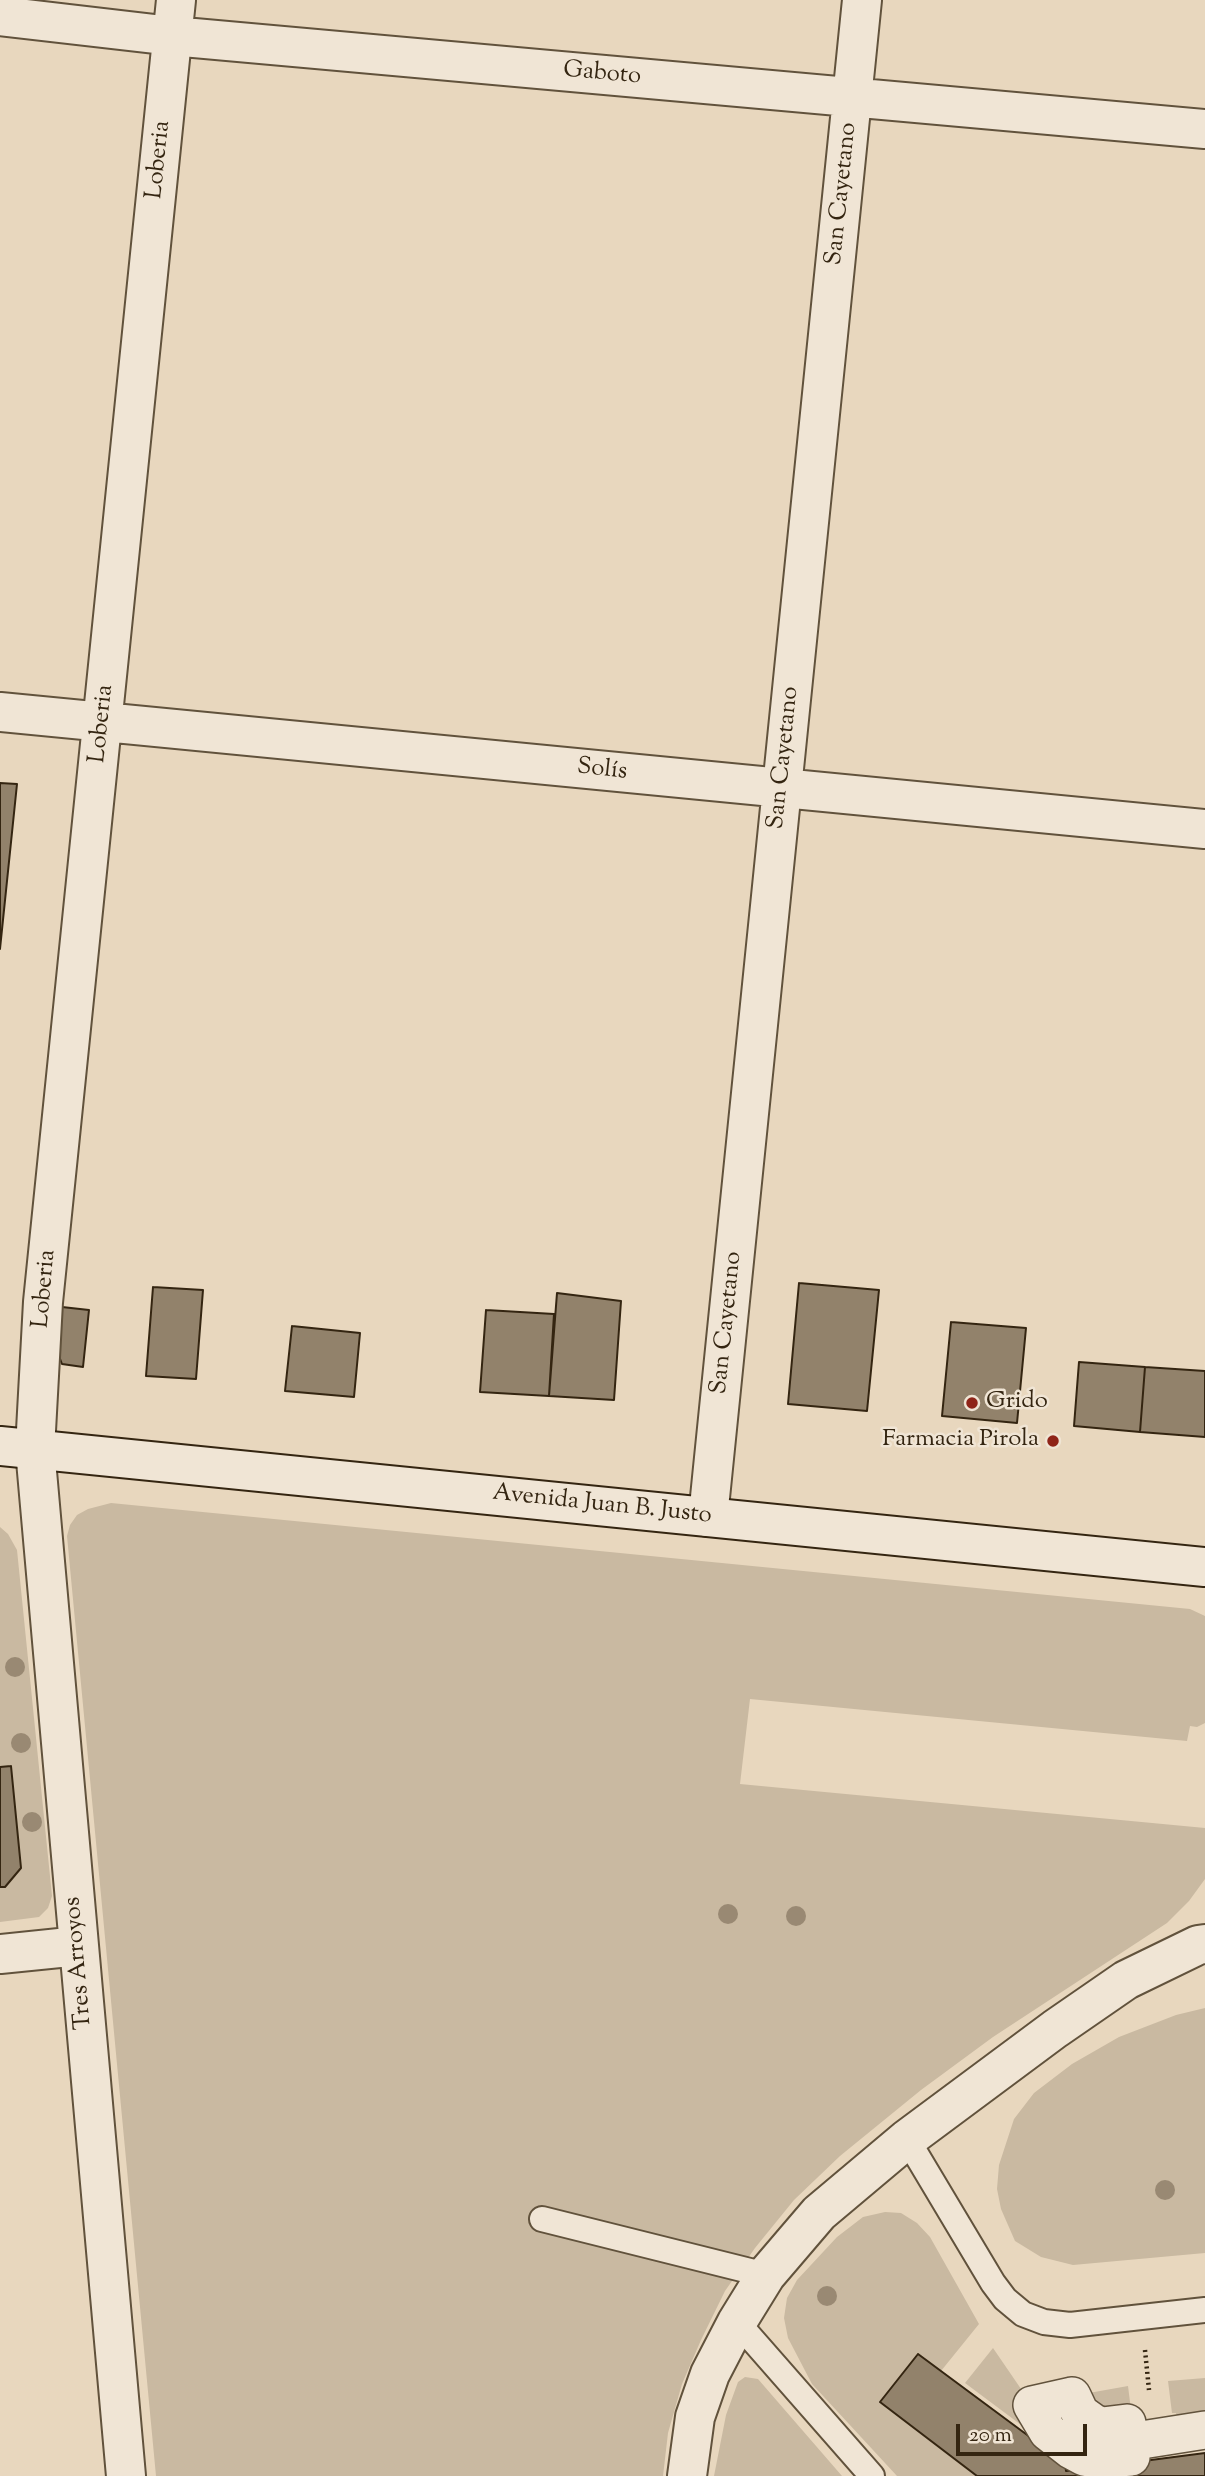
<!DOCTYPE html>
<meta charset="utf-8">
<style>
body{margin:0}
#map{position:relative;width:1205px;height:2476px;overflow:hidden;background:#e8d7be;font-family:"Sorts Mill Goudy",serif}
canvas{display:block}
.scale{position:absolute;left:956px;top:2424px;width:131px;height:32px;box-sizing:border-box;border:4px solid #342511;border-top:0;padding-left:9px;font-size:21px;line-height:24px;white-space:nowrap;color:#342511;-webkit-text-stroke:5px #f0e5d5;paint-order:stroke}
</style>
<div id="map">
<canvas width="1205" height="2476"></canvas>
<div class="scale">20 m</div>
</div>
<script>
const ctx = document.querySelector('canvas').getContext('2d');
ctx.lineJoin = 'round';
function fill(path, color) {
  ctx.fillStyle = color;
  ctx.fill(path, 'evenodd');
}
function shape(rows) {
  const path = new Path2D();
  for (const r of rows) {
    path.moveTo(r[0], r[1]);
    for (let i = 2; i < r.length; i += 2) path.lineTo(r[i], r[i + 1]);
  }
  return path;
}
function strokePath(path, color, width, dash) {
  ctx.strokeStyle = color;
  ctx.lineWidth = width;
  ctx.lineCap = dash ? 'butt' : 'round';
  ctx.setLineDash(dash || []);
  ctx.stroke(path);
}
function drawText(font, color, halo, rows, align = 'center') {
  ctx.font = font + ' "Sorts Mill Goudy",serif';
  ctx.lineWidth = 5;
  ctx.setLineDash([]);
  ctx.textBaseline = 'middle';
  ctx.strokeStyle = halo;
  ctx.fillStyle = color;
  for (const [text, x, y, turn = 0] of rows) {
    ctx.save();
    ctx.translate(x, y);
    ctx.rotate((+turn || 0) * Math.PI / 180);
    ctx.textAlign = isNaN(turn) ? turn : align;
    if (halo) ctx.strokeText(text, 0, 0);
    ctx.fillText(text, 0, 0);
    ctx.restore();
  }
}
const green = shape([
 [111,1503,1190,1609,1205,1616,1205,1723,1197,1727,1190,1726,1187,1741,750,1699,740,1784,1205,1828,1205,1879,1189,1901,1167,1923,993,2037,921,2090,840,2156,794,2200,755,2248,725,2291,701,2340,682,2384,668,2433,663,2476,156,2476,67,1536,70,1525,77,1515,88,1509],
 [0,1527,8,1534,17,1550,52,1896,48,1908,39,1917,0,1922,0,1887,5,1887,21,1868,11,1767,0,1767],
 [1205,2008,1205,2253,1073,2265,1041,2257,1015,2241,1001,2209,997,2189,999,2165,1014,2119,1034,2093,1072,2064,1119,2037,1176,2015],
 [885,2212,901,2213,917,2223,930,2237,979,2324,941,2371,918,2354,881,2402,977,2476,897,2476,812,2384,788,2338,784,2318,787,2298,797,2280,837,2237,863,2217],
 [993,2348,1032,2405,1068,2460,965,2383],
 [745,2377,758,2379,842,2476,714,2476,726,2415,738,2382],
 [1205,2378,1205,2411,1177,2417,1176,2413,1172,2413,1168,2381],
 [1128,2386,1132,2418,1072,2396]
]);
const building = shape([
 [0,783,17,784,0,949,0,783],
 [799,1283,879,1290,867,1411,788,1404,799,1283],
 [153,1287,203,1290,196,1379,146,1376,153,1287],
 [557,1293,621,1301,614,1400,549,1396,557,1293],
 [62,1307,89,1310,83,1367,62,1364,57,1351,62,1307],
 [486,1310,554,1314,549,1396,480,1392,486,1310],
 [951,1322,1026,1328,1017,1423,942,1416,951,1322],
 [292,1326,360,1333,354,1397,285,1391,292,1326],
 [1079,1362,1145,1367,1140,1432,1074,1426,1079,1362],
 [1145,1367,1205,1371,1205,1437,1140,1432,1145,1367],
 [11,1766,21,1868,5,1887,0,1887,0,1767,11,1766],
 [918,2354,1065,2463,1066,2471,1205,2453,1205,2476,977,2476,880,2402,918,2354]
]);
const path = shape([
 [1145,2350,1149,2390]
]);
const service = shape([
 [907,2139,993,2283,1005,2299,1023,2314,1044,2322,1070,2325,1205,2310],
 [542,2219,766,2275],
 [737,2322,872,2476]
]);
const pedestrian = shape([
 [1072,2396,1080,2413,1094,2423,1102,2426,1127,2423,1131,2457,1099,2460,1084,2457,1071,2450,1048,2432,1032,2405,1072,2396],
 [1106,2443,1129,2442,1205,2430]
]);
const minor = shape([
 [0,16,172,36,1205,129],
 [0,712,1205,829],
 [708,1517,862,0],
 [0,1954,79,1946],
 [126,2476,35,1449,43,1302,176,0],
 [687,2476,695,2417,710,2374,737,2322,766,2275,819,2213,907,2139,1055,2029,1126,1980,1198,1945,1205,1944]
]);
const secondary = shape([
 [0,1446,1205,1567]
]);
const trees = [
 [15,1667],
 [21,1743],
 [32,1822],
 [728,1914],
 [796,1916],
 [1165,2190],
 [827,2296]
];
const markers = [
 [972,1403,7,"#8f2418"],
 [1053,1441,7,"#8f2418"]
];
const streetNames = [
 ["Gaboto",602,75,5],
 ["Loberia",160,160,-84],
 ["San Cayetano",843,194,-84],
 ["Loberia",103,724,-84],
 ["San Cayetano",785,758,-84],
 ["Solís",602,771,6],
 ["Loberia",46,1289,-85],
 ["San Cayetano",728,1323,-84],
 ["Avenida Juan B. Justo",602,1506,6],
 ["Tres Arroyos",80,1963,-95]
];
const poiNames = [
 ["Grido",986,1403],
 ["Farmacia Pirola",1039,1441,"right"]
];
fill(green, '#c9b9a1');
fill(building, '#92826b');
strokePath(building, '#342511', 2);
strokePath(service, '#61523c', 28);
strokePath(pedestrian, '#61523c', 40);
strokePath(minor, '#61523c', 42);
strokePath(secondary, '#342511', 42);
strokePath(path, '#342511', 4.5, [2, 3.5]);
strokePath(service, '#f0e5d5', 24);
strokePath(pedestrian, '#f0e5d5', 37);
strokePath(minor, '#f0e5d5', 38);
strokePath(secondary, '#f0e5d5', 38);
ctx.fillStyle = '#998973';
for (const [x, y] of trees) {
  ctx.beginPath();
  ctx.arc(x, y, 10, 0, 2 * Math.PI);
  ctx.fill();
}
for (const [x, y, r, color] of markers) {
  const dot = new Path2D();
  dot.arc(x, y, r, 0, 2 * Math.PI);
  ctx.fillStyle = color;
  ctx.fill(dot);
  strokePath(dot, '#f0e5d5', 2.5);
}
drawText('24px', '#342511', '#f0e5d5', streetNames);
drawText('24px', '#342511', '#f0e5d5', poiNames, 'left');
</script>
